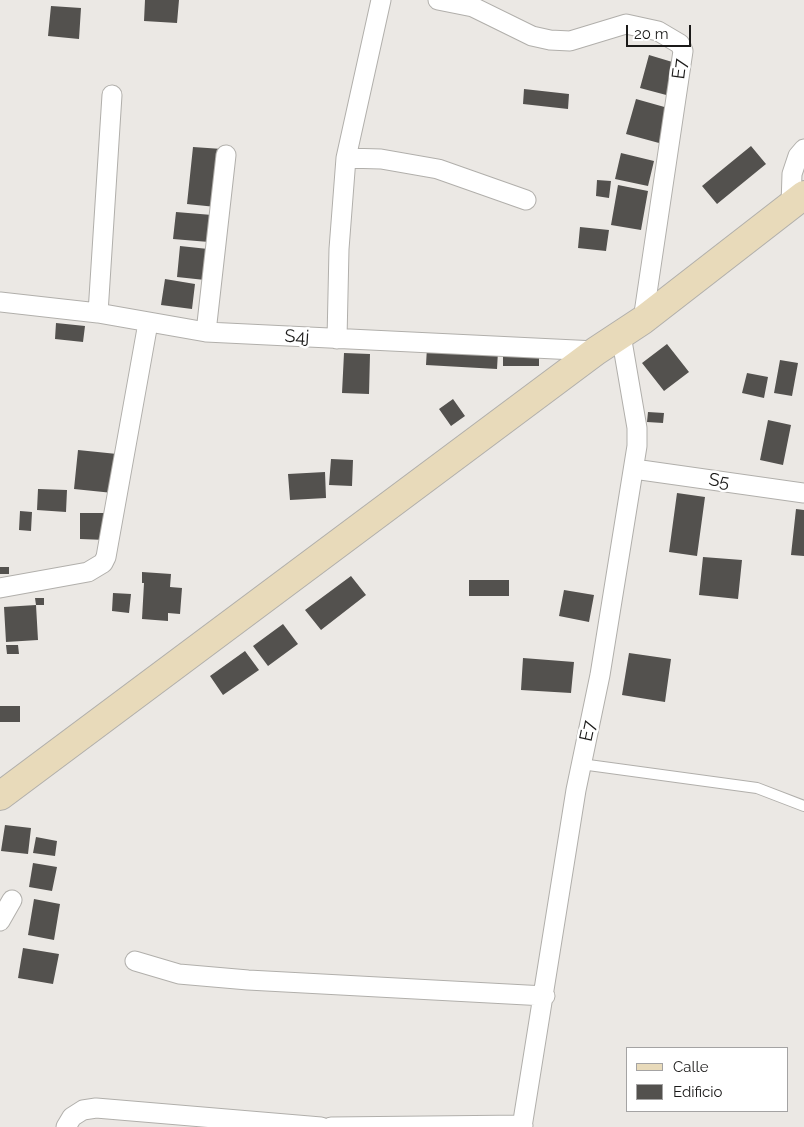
<!DOCTYPE html>
<style>
body{margin:0}
#map{position:relative;width:804px;height:1127px;overflow:hidden;background:#ebe8e4;font-family:Raleway,sans-serif}
canvas{display:block}
.legend{position:absolute;left:626px;top:1047px;width:162px;height:65px;box-sizing:border-box;background:#fff;border:1px solid #a4a3a3;margin:0;padding:6px 9px;list-style:none;font-size:15px;color:#1b1a19}
.legend li{display:flex;align-items:center;gap:10px;height:25px}
.legend b{width:25px;border:1px solid #a4a3a3}
.scale{position:absolute;left:626px;top:25px;width:65px;height:22px;box-sizing:border-box;border:2px solid #1b1a19;border-top:0;padding-left:6px;font-size:15px;line-height:18px;white-space:nowrap;color:#1b1a19;-webkit-text-stroke:4px #fff;paint-order:stroke}
</style>
<div id="map">
<canvas width="804" height="1127"></canvas>
<ul class="legend">
<li><b style="height:6px;background:#e8daba"></b>Calle</li>
<li><b style="height:14px;background:#53514e"></b>Edificio</li>
</ul>
<div class="scale">20 m</div>
</div>
<script>
const ctx = document.querySelector('canvas').getContext('2d');
ctx.lineJoin = 'round';
function fill(path, color) {
  ctx.fillStyle = color;
  ctx.fill(path, 'evenodd');
}
function shape(rows) {
  const path = new Path2D();
  for (const r of rows) {
    path.moveTo(r[0], r[1]);
    for (let i = 2; i < r.length; i += 2) path.lineTo(r[i], r[i + 1]);
  }
  return path;
}
function strokePath(path, color, width, dash) {
  ctx.strokeStyle = color;
  ctx.lineWidth = width;
  ctx.lineCap = dash ? 'butt' : 'round';
  ctx.setLineDash(dash || []);
  ctx.stroke(path);
}
function drawText(font, color, halo, rows, align = 'center') {
  ctx.font = font + ' Raleway,sans-serif';
  ctx.lineWidth = 5;
  ctx.setLineDash([]);
  ctx.textBaseline = 'middle';
  ctx.strokeStyle = halo;
  ctx.fillStyle = color;
  for (const [text, x, y, turn = 0] of rows) {
    ctx.save();
    ctx.translate(x, y);
    ctx.rotate((+turn || 0) * Math.PI / 180);
    ctx.textAlign = isNaN(turn) ? turn : align;
    if (halo) ctx.strokeText(text, 0, 0);
    ctx.fillText(text, 0, 0);
    ctx.restore();
  }
}
const building = shape([
 [145,0,179,0,177,23,144,21],
 [51,6,81,8,79,39,48,36],
 [649,55,679,64,670,96,640,88],
 [524,89,569,94,568,109,523,104],
 [636,99,668,108,659,143,626,134],
 [751,146,766,164,717,204,702,186],
 [193,147,222,149,216,207,187,204],
 [621,153,654,161,648,186,615,179],
 [597,180,611,181,609,198,596,196],
 [618,185,648,191,641,230,611,225],
 [176,212,212,215,209,242,173,239],
 [580,227,609,230,606,251,578,248],
 [180,246,208,249,205,280,177,277],
 [165,279,195,284,192,309,161,305],
 [56,323,85,326,83,342,55,339],
 [667,344,689,372,664,391,642,363],
 [427,347,498,351,497,369,426,365],
 [503,351,539,351,539,366,503,366],
 [344,353,370,354,369,394,342,393],
 [780,360,798,363,792,396,774,393],
 [747,373,768,377,764,398,742,393],
 [453,399,465,416,451,426,439,409],
 [648,412,664,413,663,423,647,422],
 [768,420,791,425,783,465,760,460],
 [78,450,117,454,113,493,74,489],
 [331,459,353,460,352,486,329,485],
 [325,472,326,498,290,500,288,474],
 [38,489,67,490,66,512,37,510],
 [677,493,705,497,697,556,669,552],
 [796,509,804,510,804,556,791,555],
 [20,511,32,512,31,531,19,530],
 [80,513,106,513,106,540,80,539],
 [703,557,742,560,738,599,699,595],
 [0,567,9,567,9,574,0,574],
 [142,572,171,574,170,587,182,588,180,614,168,613,168,621,142,619,144,583,142,583],
 [351,576,366,595,321,630,305,610],
 [469,580,509,580,509,596,469,596],
 [564,590,594,595,589,622,559,616],
 [113,593,131,594,129,613,112,611],
 [35,598,44,598,44,605,36,605],
 [36,605,38,640,6,642,4,607],
 [283,624,298,644,268,666,253,646],
 [6,645,18,645,19,654,7,654],
 [245,651,259,670,223,695,210,676],
 [629,653,671,659,665,702,622,695],
 [523,658,574,662,571,693,521,690],
 [0,706,20,706,20,722,0,722],
 [5,825,31,828,28,854,1,851],
 [36,837,57,841,55,856,33,853],
 [33,863,57,867,52,891,29,887],
 [34,899,60,904,54,940,28,935],
 [23,948,59,954,53,984,18,978]
]);
const lane = shape([
 [581,764,757,788,804,806]
]);
const street = shape([
 [438,0,473,7,532,36,550,40,570,41,626,24,658,31,680,44,683,51,643,320],
 [346,158,381,159,438,169,526,200],
 [791,205,792,174,798,156,804,149],
 [0,302,98,313,206,332,596,351],
 [98,313,112,95],
 [206,332,226,155],
 [337,339,339,249,346,158,381,0],
 [634,469,804,493],
 [0,588,88,572,103,563,106,557,148,323],
 [0,921,12,900],
 [135,961,179,974,248,980,545,996],
 [66,1127,72,1117,83,1110,96,1108,321,1127],
 [331,1127,523,1125],
 [522,1127,576,790,600,675,637,446,637,428,621,335]
]);
const secondary = shape([
 [0,796,596,351,643,320,804,195]
]);
const streetNames = [
 ["E7",680,69,-83],
 ["S4j",297,337,3],
 ["S5",719,481,8],
 ["E7",588,731,-78]
];
fill(building, '#53514e');
strokePath(lane, '#b1afab', 12);
strokePath(street, '#b1afab', 21);
strokePath(secondary, '#b1afab', 30);
strokePath(lane, '#fff', 10);
strokePath(street, '#fff', 19);
strokePath(secondary, '#e8daba', 28);
drawText('18px', '#1b1a19', '#fff', streetNames);
</script>
